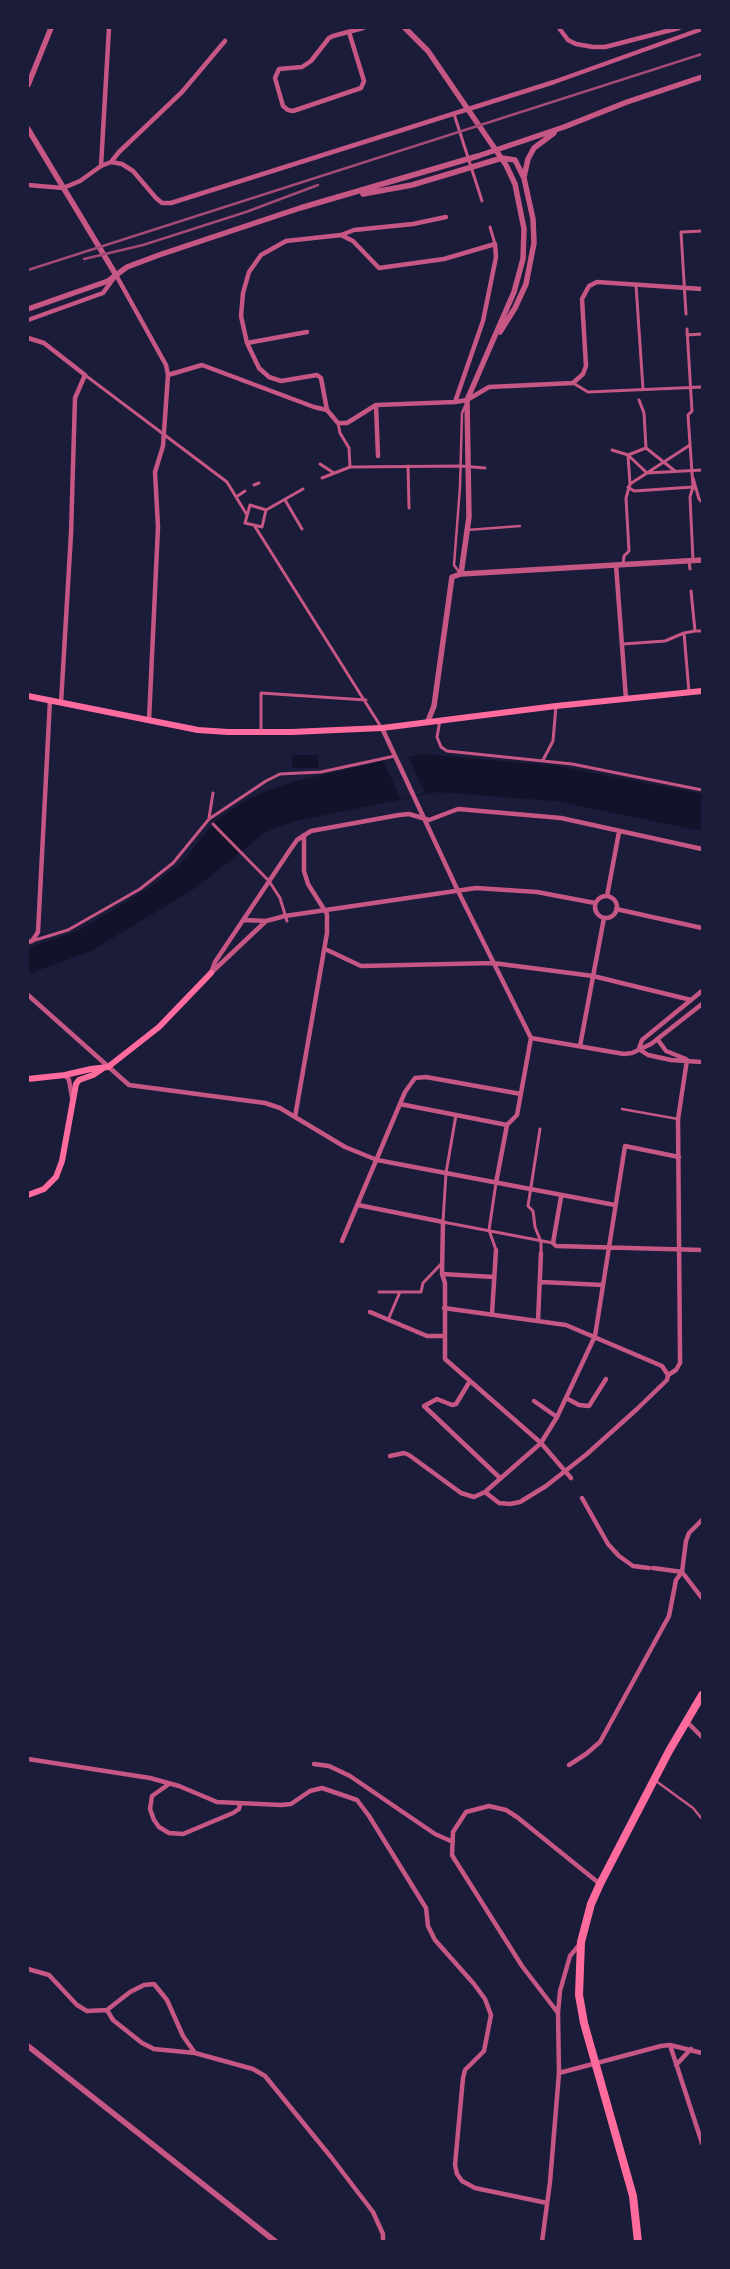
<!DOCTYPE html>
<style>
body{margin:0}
#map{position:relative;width:730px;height:2269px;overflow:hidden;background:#1b1b3a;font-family:Raleway,sans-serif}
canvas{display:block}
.frame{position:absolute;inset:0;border:29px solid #1b1b3a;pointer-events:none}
</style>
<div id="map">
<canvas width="730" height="2269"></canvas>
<div class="frame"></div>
</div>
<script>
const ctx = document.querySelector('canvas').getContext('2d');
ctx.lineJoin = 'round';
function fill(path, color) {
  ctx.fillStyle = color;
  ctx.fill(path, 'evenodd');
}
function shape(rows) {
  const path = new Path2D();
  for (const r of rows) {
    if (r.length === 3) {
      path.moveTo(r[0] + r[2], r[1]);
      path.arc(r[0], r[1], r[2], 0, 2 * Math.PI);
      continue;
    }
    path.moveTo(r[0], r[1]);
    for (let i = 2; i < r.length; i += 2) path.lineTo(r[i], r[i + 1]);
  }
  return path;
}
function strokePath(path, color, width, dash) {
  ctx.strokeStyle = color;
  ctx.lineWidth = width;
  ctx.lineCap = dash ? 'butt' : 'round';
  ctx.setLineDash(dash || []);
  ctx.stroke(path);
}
const water = shape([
 [423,754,557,766,702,794,702,831,555,801,438,792,300,820,282,825,263,834,197,887,91,951,28,974,28,948,80,930,152,886,181,863,216,821,238,805,266,791,297,781,383,761],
 [292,755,318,755,318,768,292,768]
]);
const pier = shape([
 [408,756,425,793,401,799,383,761]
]);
const service = shape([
 [467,530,520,526],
 [459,572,454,565,460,487,462,413,465,406],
 [622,1109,678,1119],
 [656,1781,693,1808,702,1819]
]);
const pedestrian = shape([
 [454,114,482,201],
 [490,227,495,244],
 [636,285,643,389],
 [686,314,681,232,702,231],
 [687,329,692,411,688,415,693,487,690,497,693,560],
 [687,335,702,334],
 [85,375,227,482,247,515],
 [573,383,588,392,702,387],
 [338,423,340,433,349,448,350,467],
 [646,448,675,471],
 [612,450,628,455,646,448,644,413,639,400],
 [320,464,334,473],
 [408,466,409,508],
 [322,478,350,467,461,466,485,468],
 [693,478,699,499,702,502],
 [630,484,690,445],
 [254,485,259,483],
 [628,487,634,491,693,487,696,489],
 [236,497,245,491],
 [285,500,302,529],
 [250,505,266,510,262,527,245,523,250,505],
 [266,510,303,489],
 [254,525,381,727],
 [689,561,690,569],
 [623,565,624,556,629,551,626,498,630,484,628,455,647,473,702,470],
 [695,631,702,631],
 [684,633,689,692],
 [623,644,665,641,684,633,695,631,691,591],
 [440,720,437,737,441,747,447,751,572,764,702,790],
 [261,731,261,693,366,700],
 [543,760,553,741,556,706],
 [209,818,213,793],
 [213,824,269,881,280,898,287,921],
 [32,941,68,930,140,889,173,863,209,819,266,781,280,774,321,772,395,756],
 [456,1115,446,1173,443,1222,553,1243],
 [540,1129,528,1206,533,1211,535,1227,541,1242,541,1253],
 [496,1250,489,1230,496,1183],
 [379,1292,421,1292,423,1283,442,1263],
 [388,1320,400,1292]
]);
const minor = shape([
 [559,28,568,40,576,44,593,47,605,47,679,28],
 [349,32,364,81,361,88,293,111,288,110,283,106,275,78,279,69,302,67,311,61,329,38,333,36,363,28],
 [111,162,119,152,182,92,225,41],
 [101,166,109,28],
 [28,185,63,188,80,181,101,166,111,162,122,164,133,171,156,198,162,203,171,203,554,82,702,29],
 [341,235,354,230,413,224,446,217],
 [28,320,103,293,116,275,166,365,168,375,163,446,155,472,158,527,149,720],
 [28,338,44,343,85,375,75,398,71,534,61,703],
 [247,343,307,332],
 [168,375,202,365,314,407,327,410],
 [376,405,378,456],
 [327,410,321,378,317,375,281,381,269,377,259,368,247,343,241,316,243,293,249,272,261,255,286,241,341,235,353,241,379,268,444,259,495,244,496,257,483,321,455,402],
 [327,410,338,423,347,423,376,405,455,402,467,400,489,387,573,383,583,374,586,366,582,299,589,286,597,282,702,289],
 [616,565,626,699],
 [382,728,457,889,531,1038],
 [607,896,619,832],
 [606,907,11],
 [616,909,702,928],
 [244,920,266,921,285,916,476,888,537,892,595,903],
 [28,942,32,941,38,932,50,700],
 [325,949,361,966,493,963,593,976,691,1000],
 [212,972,266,921],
 [211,973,215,962,290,850,297,840,311,831,399,815,409,814,429,820,458,809,561,818,702,849],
 [28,995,129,1085,265,1103,280,1108,345,1147,377,1160,615,1205],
 [531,1038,624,1054,632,1053,651,1044,702,1004],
 [658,1040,666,1051,686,1059],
 [580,1046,604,918],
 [639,1049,642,1040,702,991],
 [639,1049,648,1055,671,1060,702,1062],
 [65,1075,69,1080,72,1097],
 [400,1104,507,1125],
 [295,1117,327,933,327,914,308,884,304,871,304,835],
 [507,1125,517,1115,531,1038],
 [496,1183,507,1125],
 [561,1197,553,1243,556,1246,702,1250],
 [358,1205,443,1222,442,1274,445,1283,445,1359,541,1443,571,1478],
 [342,1241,405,1092,415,1078,426,1077,521,1094],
 [442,1274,494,1277],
 [541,1282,603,1285],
 [444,1308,566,1325,662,1366,668,1375],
 [370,1312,427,1336,444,1336],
 [492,1314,496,1250],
 [538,1321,541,1253],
 [668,1375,676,1370,680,1363,680,1354,678,1119,687,1060],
 [470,1381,456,1404,452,1405,437,1399,424,1406,500,1478],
 [566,1398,579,1405,589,1406,606,1379],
 [534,1401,557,1417],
 [390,1456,404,1453,409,1455,461,1493,474,1497,485,1492,541,1443,557,1417,595,1336,625,1146,679,1157],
 [485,1492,499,1503,510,1504,520,1502,546,1486,587,1454,637,1409,667,1380,668,1375],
 [582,1498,608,1544,619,1556,633,1566,649,1568],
 [653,1568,682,1572,702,1598],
 [682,1572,686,1541,689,1533,702,1520],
 [686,1721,702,1737],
 [28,1759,150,1778,179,1786,217,1802,281,1805,291,1804,310,1791,322,1788,357,1800,369,1816,426,1908,428,1926,435,1940,474,1984,485,1999,491,2015,484,2051,465,2070,463,2078,455,2165,457,2174,462,2181,475,2188,547,2203],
 [314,1764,329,1766,350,1776,435,1834,453,1842],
 [569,1765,586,1754,600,1742,669,1616,676,1580,682,1572],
 [169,1784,152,1796,150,1809,154,1820,159,1827,169,1833,183,1834,233,1813,239,1809,240,1804],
 [28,1969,49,1975,77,2005,87,2011,107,2010,130,1992,144,1985,154,1984,167,2000,183,2036,195,2053,253,2069,265,2076,331,2157,373,2212,383,2234,383,2242],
 [107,2010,113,2020,142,2043,154,2049,195,2053],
 [558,2013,522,1966,455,1860,452,1855,453,1832,466,1812,489,1806,506,1810,517,1817,600,1884],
 [670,2045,702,2143],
 [676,2065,691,2049],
 [559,2073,661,2046,670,2045,702,2053],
 [542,2242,550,2182,559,2073,558,2013,560,1991,570,1956,580,1944]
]);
const tertiary = shape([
 [405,28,428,51,506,165,515,184,524,229,523,259,514,292,467,400,469,517,461,574],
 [28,85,51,28],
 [28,129,116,275],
 [524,177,528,159,534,148,554,133],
 [363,194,412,185,502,158,515,160,524,178,533,219,534,243,526,284,515,308,500,332],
 [28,309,108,281,127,267,159,255,300,208,478,156,564,127,627,102,702,77],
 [428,721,434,706,452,577,461,574,702,560],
 [28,2046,276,2242]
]);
const secondary = shape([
 [28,696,198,730,228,732,292,732,382,728,556,706,702,691],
 [28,1079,65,1075,91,1069,108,1067,159,1027,211,973],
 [28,1195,44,1189,56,1177,62,1161,76,1084,79,1080,93,1075,102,1069]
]);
const primary = shape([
 [638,2242,633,2196,584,2023,579,1995,581,1942,591,1904,600,1884,669,1751,702,1695]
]);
const rail = shape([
 [84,259,143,245,246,212,318,185],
 [28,270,702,54]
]);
fill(water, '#12122b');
fill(pier, '#1b1b3a');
strokePath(service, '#c65784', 2.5);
strokePath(pedestrian, '#c65784', 3);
strokePath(minor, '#c65784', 4.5);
strokePath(tertiary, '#c65784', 5.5);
strokePath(secondary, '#ff6b9d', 6);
strokePath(primary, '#ff6b9d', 8);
strokePath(rail, '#a44b75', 2.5);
</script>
